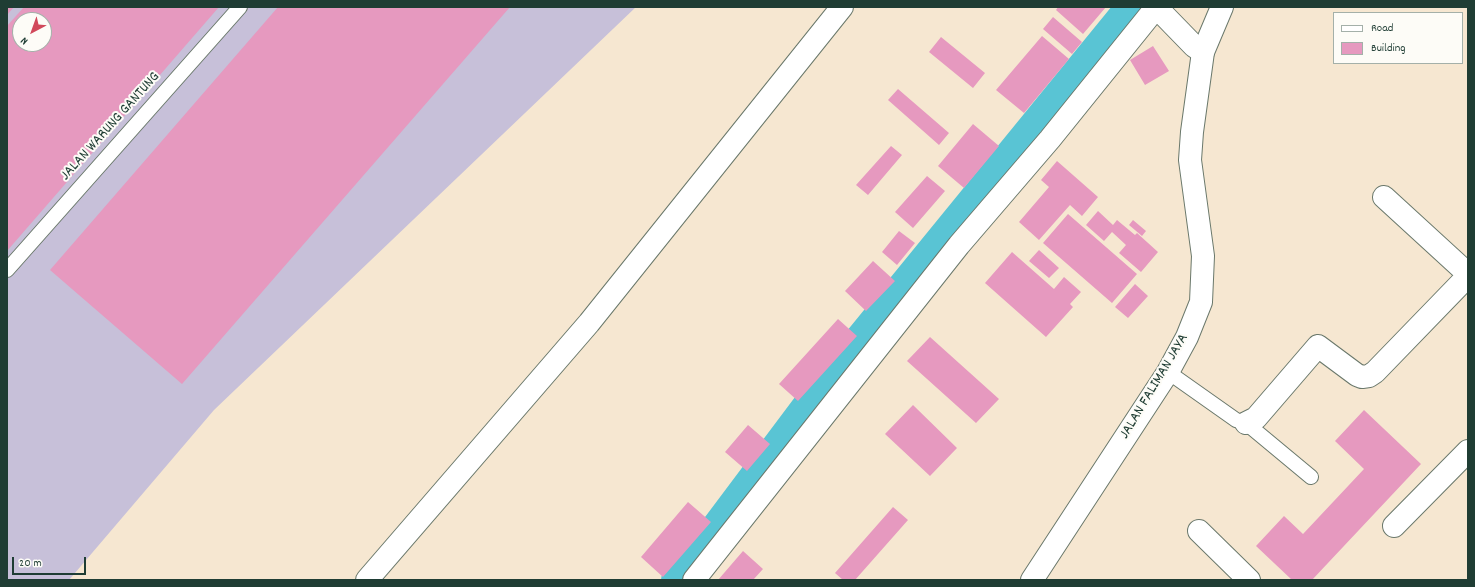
<!DOCTYPE html>
<style>
body{margin:0}
#map{position:relative;width:1475px;height:587px;overflow:hidden;background:#f6e7d1;font-family:Dekko,sans-serif}
canvas{display:block}
.frame{position:absolute;inset:0;border:8px solid #1f3d34;pointer-events:none}
.legend{position:absolute;left:1333px;top:12px;width:130px;height:52px;box-sizing:border-box;background:#fdfcf7;border:1px solid #a4b0a9;margin:0;padding:5px 7px;list-style:none;font-size:12px;color:#1f3d34}
.legend li{display:flex;align-items:center;gap:8px;height:20px}
.legend b{width:20px;border:1px solid #a4b0a9}
.north{position:absolute;left:12px;top:12px;width:40px;height:40px;box-sizing:border-box;background:#fdfcf7;border:1px solid #a4b0a9;border-radius:50%;rotate:221deg;font-size:11px;font-weight:700;line-height:16px;text-align:center;color:#1f3d34}
.north::after{content:'';display:block;margin:auto;width:14px;height:18px;background:#d1495b;clip-path:polygon(50% 0,100% 100%,50% 72%,0 100%)}
.scale{position:absolute;left:12px;top:557px;width:74px;height:18px;box-sizing:border-box;border:2px solid #1f3d34;border-top:0;padding-left:5px;font-size:12px;line-height:14px;white-space:nowrap;color:#1f3d34;-webkit-text-stroke:3px #fdfcf7;paint-order:stroke}
</style>
<div id="map">
<canvas width="1475" height="587"></canvas>
<div class="frame"></div>
<ul class="legend">
<li><b style="height:5px;background:#fff"></b>Road</li>
<li><b style="height:11px;background:#e699bf"></b>Building</li>
</ul>
<div class="north">N</div>
<div class="scale">20 m</div>
</div>
<script>
const ctx = document.querySelector('canvas').getContext('2d');
ctx.lineJoin = 'round';
function fill(path, color) {
  ctx.fillStyle = color;
  ctx.fill(path, 'evenodd');
}
function shape(rows) {
  const path = new Path2D();
  for (const r of rows) {
    path.moveTo(r[0], r[1]);
    for (let i = 2; i < r.length; i += 2) path.lineTo(r[i], r[i + 1]);
  }
  return path;
}
function strokePath(path, color, width, dash) {
  ctx.strokeStyle = color;
  ctx.lineWidth = width;
  ctx.lineCap = dash ? 'butt' : 'round';
  ctx.setLineDash(dash || []);
  ctx.stroke(path);
}
function drawText(font, color, halo, rows, align = 'center') {
  ctx.font = font + ' Dekko,sans-serif';
  ctx.lineWidth = 4;
  ctx.setLineDash([]);
  ctx.textBaseline = 'middle';
  ctx.strokeStyle = halo;
  ctx.fillStyle = color;
  for (const [text, x, y, turn = 0] of rows) {
    ctx.save();
    ctx.translate(x, y);
    ctx.rotate((+turn || 0) * Math.PI / 180);
    ctx.textAlign = isNaN(turn) ? turn : align;
    if (halo) ctx.strokeText(text, 0, 0);
    ctx.fillText(text, 0, 0);
    ctx.restore();
  }
}
const industrial = shape([
 [7,7,636,7,214,410,69,580,7,580],
 [20,20,44,20,44,44,20,44]
]);
const canal = shape([
 [674,580,827,376,1128,7]
]);
const building = shape([
 [7,7,14,7,7,15],
 [24,7,219,7,7,251,7,26],
 [20,20,44,20,44,44,20,44],
 [278,7,510,7,182,384,50,270],
 [1058,7,1106,7,1083,34,1056,10],
 [1053,17,1082,42,1072,54,1043,29],
 [1042,36,1069,59,1024,113,996,90],
 [941,37,985,73,973,88,929,52],
 [1153,46,1169,71,1145,85,1130,60],
 [898,89,949,133,939,145,888,100],
 [973,124,999,146,964,188,938,166],
 [891,146,902,155,868,195,856,185],
 [1057,161,1098,197,1082,216,1070,205,1039,240,1019,222,1049,187,1041,180],
 [927,176,945,191,913,228,895,212],
 [1098,211,1113,225,1117,220,1135,235,1137,233,1158,252,1141,272,1119,253,1126,245,1112,232,1104,241,1086,225],
 [1068,214,1137,274,1112,303,1043,243],
 [1133,220,1146,231,1142,236,1129,225],
 [899,231,915,243,897,265,882,252],
 [1039,250,1059,268,1049,278,1029,261],
 [1012,252,1054,289,1064,277,1081,292,1070,304,1073,307,1046,337,985,283],
 [873,261,895,281,866,311,845,291],
 [1135,284,1148,296,1128,318,1115,307],
 [838,319,857,336,798,401,779,384],
 [930,337,999,399,976,423,907,361],
 [913,405,957,448,930,476,885,434],
 [1364,410,1421,464,1312,580,1292,580,1256,546,1284,516,1303,534,1364,469,1335,441],
 [748,425,770,444,747,471,725,452],
 [688,502,711,522,663,577,641,557],
 [893,507,908,520,855,580,843,580,835,573],
 [743,551,763,569,753,580,718,580]
]);
const service = shape([
 [7,270,240,7],
 [1168,372,1236,420,1246,423,1311,477]
]);
const minor = shape([
 [1384,197,1468,274],
 [1246,423,1256,418,1318,346,1357,375,1362,377,1369,376,1375,372,1468,276],
 [1394,526,1468,451],
 [1199,531,1249,580],
 [367,580,589,323,842,7],
 [694,580,959,245,1050,139,1154,10,1157,9,1159,10,1194,46,1203,52]
]);
const tertiary = shape([
 [1032,580,1168,372,1187,337,1201,302,1203,256,1190,160,1192,132,1203,52,1222,7]
]);
const streetNames = [
 ["JALAN WARUNG GANTUNG",111,127,-48],
 ["JALAN FALIMAN JAYA",1155,387,-59]
];
fill(industrial, '#c7c0d9');
strokePath(canal, '#59c4d4', 26);
fill(building, '#e699bf');
strokePath(service, '#6a786b', 16);
strokePath(minor, '#6a786b', 24);
strokePath(tertiary, '#6a786b', 24);
strokePath(service, '#fff', 14);
strokePath(minor, '#fff', 22);
strokePath(tertiary, '#fff', 22);
drawText('15px', '#1f3d34', '#fdfcf7', streetNames);
</script>
